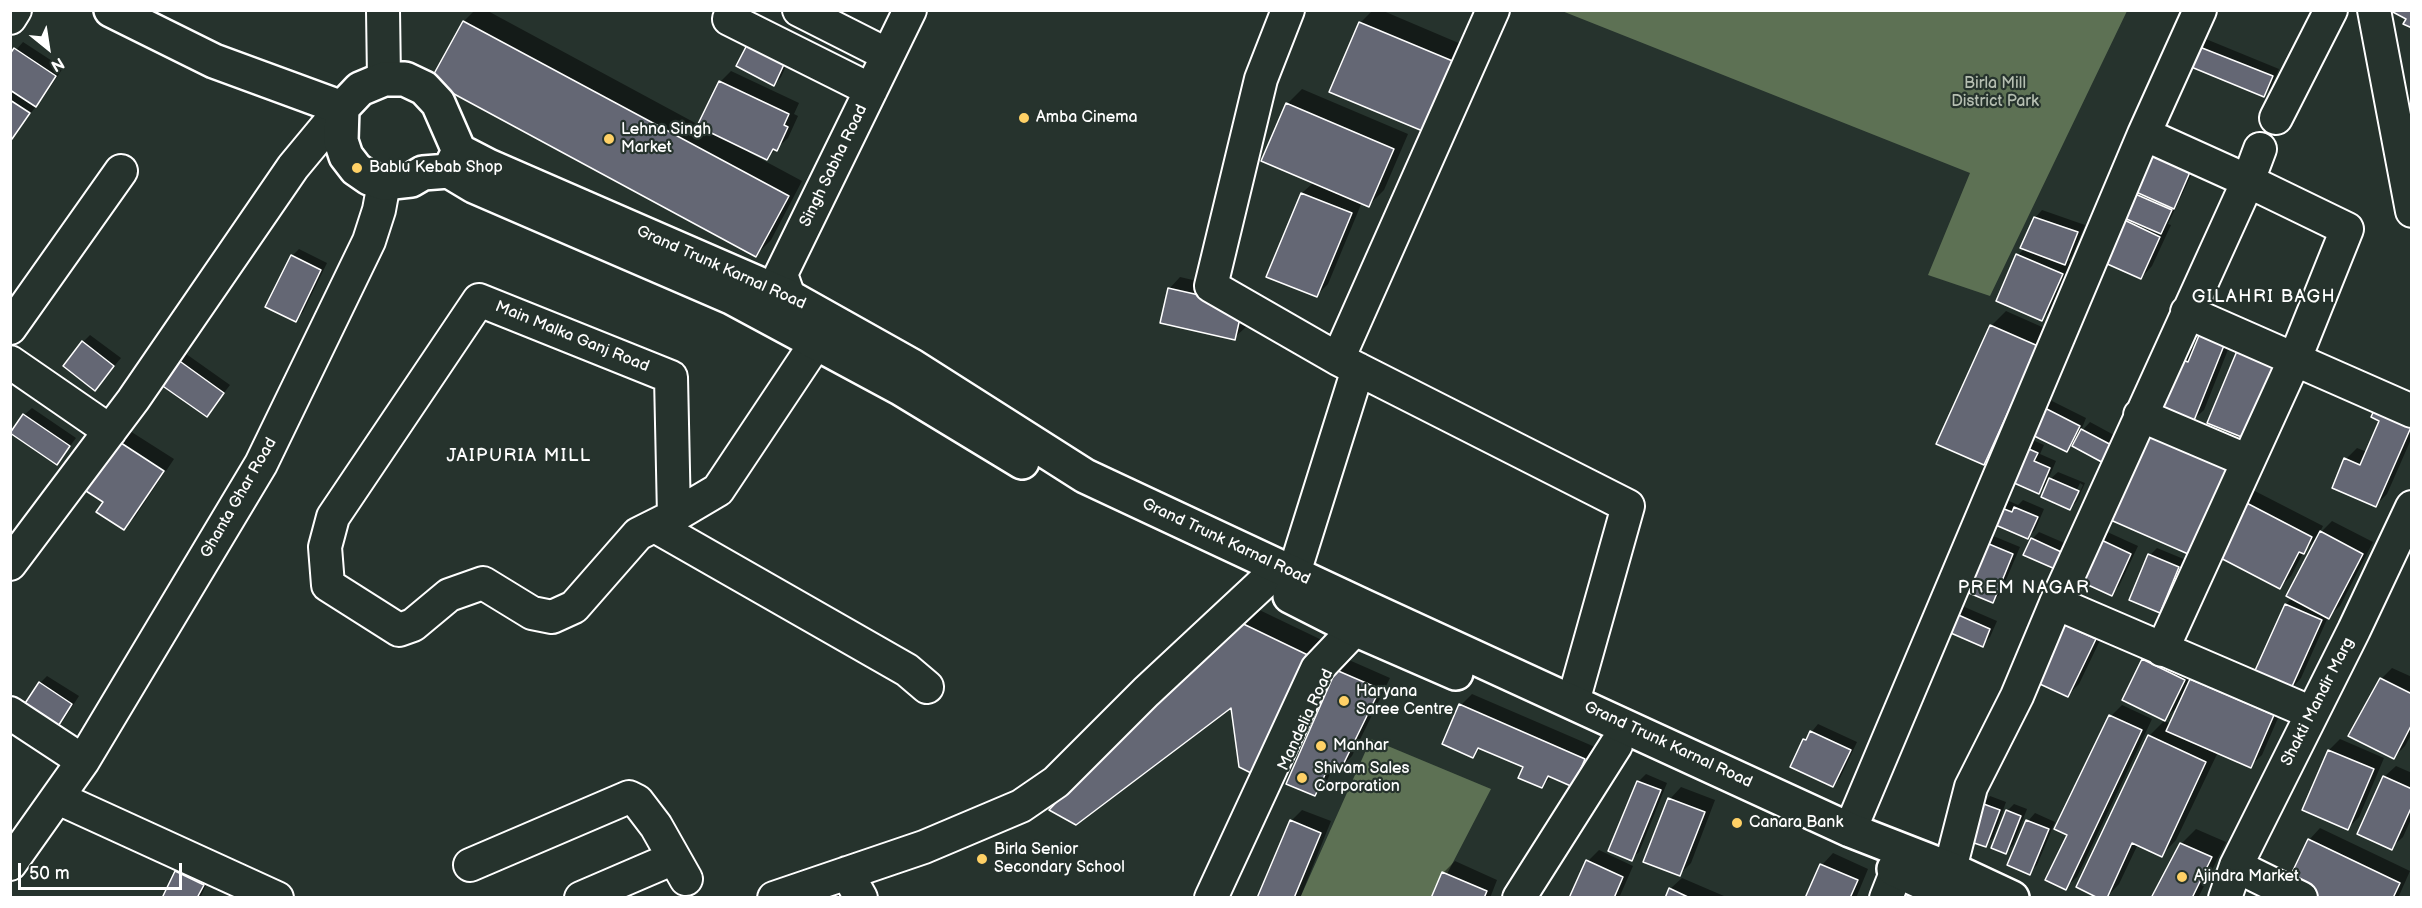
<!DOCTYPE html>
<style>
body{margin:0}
#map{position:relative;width:2422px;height:908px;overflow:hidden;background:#26332d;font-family:"Balsamiq Sans",sans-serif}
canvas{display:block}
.frame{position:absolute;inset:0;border:12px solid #fff;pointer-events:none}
.north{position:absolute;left:18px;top:18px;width:60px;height:60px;-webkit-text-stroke:4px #26332d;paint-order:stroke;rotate:150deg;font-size:16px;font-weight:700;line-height:24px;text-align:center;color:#fff}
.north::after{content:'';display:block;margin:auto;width:21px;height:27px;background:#fff;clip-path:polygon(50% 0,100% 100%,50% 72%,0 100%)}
.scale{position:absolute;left:18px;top:863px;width:164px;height:27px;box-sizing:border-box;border:3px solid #fff;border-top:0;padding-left:8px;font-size:18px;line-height:21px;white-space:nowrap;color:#fff;-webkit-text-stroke:4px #26332d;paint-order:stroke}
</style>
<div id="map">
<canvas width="2422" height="908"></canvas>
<div class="frame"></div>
<div class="north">N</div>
<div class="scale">50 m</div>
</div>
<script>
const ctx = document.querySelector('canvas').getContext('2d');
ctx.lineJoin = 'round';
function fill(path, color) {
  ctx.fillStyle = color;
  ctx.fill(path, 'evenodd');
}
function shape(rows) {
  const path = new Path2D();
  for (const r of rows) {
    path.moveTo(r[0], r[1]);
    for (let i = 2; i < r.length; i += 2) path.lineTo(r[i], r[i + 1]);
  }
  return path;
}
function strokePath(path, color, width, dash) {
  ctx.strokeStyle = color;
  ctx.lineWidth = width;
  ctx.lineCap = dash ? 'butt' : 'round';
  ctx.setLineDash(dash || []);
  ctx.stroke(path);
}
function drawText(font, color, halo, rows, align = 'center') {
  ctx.font = font + ' "Balsamiq Sans",sans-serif';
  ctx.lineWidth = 4.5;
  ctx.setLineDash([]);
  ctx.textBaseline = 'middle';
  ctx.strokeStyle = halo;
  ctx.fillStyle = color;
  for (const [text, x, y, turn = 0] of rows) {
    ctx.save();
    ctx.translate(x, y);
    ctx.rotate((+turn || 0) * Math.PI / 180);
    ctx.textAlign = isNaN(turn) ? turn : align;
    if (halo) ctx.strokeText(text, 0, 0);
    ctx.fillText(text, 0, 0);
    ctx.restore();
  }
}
const green = shape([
 [1562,11,2127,10,2127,11,1990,296,1928,275,1970,173],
 [1371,739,1491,789,1435,897,1300,898]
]);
const shadow = shape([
 [475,10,486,10,699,125,720,82,731,71,799,103,794,114,798,116,788,138,776,149,767,158,749,150,748,152,802,181,771,240,756,255,432,80,464,21],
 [1373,10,1381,10,1468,47,1439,116,1360,23],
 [758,34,792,53,781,77,774,85],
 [2201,37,2279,69,2271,87,2264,95,2186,63],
 [23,42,63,68,43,98,11,137,10,57],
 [1302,89,1408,134,1384,190,1369,205,1362,202,1328,284,1316,296,1268,276,1302,193,1314,182,1287,104],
 [2196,165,2168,224,2171,225,2152,266,2141,278,2117,213,2127,190],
 [2042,210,2085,225,2072,256,2068,260,2074,263,2053,308,2042,319,2018,255,2025,248,2035,218],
 [299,249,327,263,303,312,295,320,292,256],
 [1180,277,1253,294,1246,327,1234,338,1169,289],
 [2006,311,2051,331,1998,449,1984,464,1991,326],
 [2235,332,2204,410,2192,421,2156,406,2188,346,2195,349],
 [90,335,121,358,95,389,83,342],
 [182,351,230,385,207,415,159,381],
 [2412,398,2412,437,2387,494,2376,505,2346,459,2357,448,2367,452],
 [2048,399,2086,418,2080,433,2090,422,2125,441,2109,464,2073,444,2066,451,2028,431],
 [32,408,76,438,57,463,24,415],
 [130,431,174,459,166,471,120,441],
 [2028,438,2044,445,2040,454,2056,461,2047,482,2058,472,2085,483,2077,501,2070,508,2049,482,2038,492,2007,479],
 [2080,483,2083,485,2076,501,2072,501],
 [120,444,164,473,135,517,124,528,105,501],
 [2251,489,2323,526,2319,534,2332,521,2373,542,2340,606,2328,617,2301,678,2290,690,2286,604,2292,598,2316,539,2303,553,2291,576,2280,587,2213,553],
 [2000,497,2018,505,2023,500,2044,509,2035,530,2028,537,1992,504],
 [2103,530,2138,546,2119,586,2111,594,2077,578],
 [2039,532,2076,548,2069,563,2032,539],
 [1986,533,2020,547,2000,594,1992,601],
 [2157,548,2186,560,2167,604,2159,611,2150,555],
 [1953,602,1997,621,1990,637,1982,645,1946,610],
 [1247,604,1328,643,1266,757,1251,771,1232,619],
 [2057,622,2106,628,2079,684,2068,695],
 [2154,649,2196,668,2190,680,2202,668,2284,704,2262,755,2250,766,2218,752,2176,840,2162,855,2138,844,2119,884,2106,898,2149,736,2164,721,2171,724,2180,704,2165,719,2143,660],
 [1349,660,1390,678,1352,756,1341,767,1334,765,1326,783,1315,795,1337,671],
 [2392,668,2412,677,2412,733,2405,746,2394,757,2381,679],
 [47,676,79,696,59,727,52,734,40,683],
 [1472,694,1595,747,1584,774,1573,785,1552,776,1542,787,1525,767,1481,748,1473,756,1461,705],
 [2122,705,2152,719,2077,877,2065,888,2069,834,2111,716],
 [1818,724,1857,742,1840,778,1833,785,1805,740],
 [2340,739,2384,758,2359,817,2348,828,2304,809,2329,750],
 [2396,766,2412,773,2412,817,2403,837,2391,848,2384,777],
 [1646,774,1667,783,1639,852,1631,859,1638,782],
 [1681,787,1715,800,1691,863,1680,874,1670,799],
 [1990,796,2006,802,1993,838,1985,845,1983,804],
 [2014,804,2027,809,2013,845,2006,852,2007,811],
 [1302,810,1331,821,1300,898,1259,898,1291,821],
 [2035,813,2055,822,2037,865,2029,873,2028,821],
 [2320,828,2410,871,2398,898,2316,898,2309,840],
 [2196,829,2226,842,2198,898,2153,898,2181,844],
 [1599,850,1633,866,1619,898,1571,898,1588,861],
 [1833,853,1868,869,1856,898,1807,898,1822,865],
 [1455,861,1497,880,1490,898,1433,898,1443,873],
 [184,864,210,877,200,898,163,898,176,871],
 [845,874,857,898,776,898],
 [1682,878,1724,896,1723,898,1667,898,1670,889],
 [1912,889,1931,898,1903,898]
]);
const building = shape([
 [2389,10,2412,10,2412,28,2403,24,2406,19,2389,10],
 [463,21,789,196,756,257,430,81,463,21],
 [1359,22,1455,62,1425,132,1329,92,1359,22],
 [749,41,786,60,774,86,736,66,749,41],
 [2192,44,2273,76,2264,97,2184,64,2192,44],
 [14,48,56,76,36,107,10,90,10,54,14,48],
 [719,81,789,114,784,125,788,127,777,151,773,149,767,160,697,126,719,81],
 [10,100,30,113,12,139,10,138,10,100],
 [1286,103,1394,149,1369,207,1261,161,1286,103],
 [2144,151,2190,172,2174,209,2127,188,2144,151],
 [2126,190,2172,210,2161,234,2115,214,2126,190],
 [1301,193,1352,213,1317,297,1266,277,1301,193],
 [2116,216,2160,237,2141,279,2096,259,2116,216],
 [2034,217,2078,232,2065,265,2020,248,2034,217],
 [2016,254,2063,274,2042,321,1996,301,2016,254],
 [291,255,321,270,296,322,265,307,291,255],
 [1168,288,1243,305,1235,340,1160,323,1168,288],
 [1990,325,2038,346,1984,465,1936,444,1990,325],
 [2200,333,2225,343,2193,423,2155,407,2175,357,2188,362,2200,333],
 [82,341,114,366,95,391,63,366,82,341],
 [2237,351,2279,367,2249,440,2207,423,2237,351],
 [174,357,224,393,207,417,157,382,174,357],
 [2379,399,2412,425,2376,507,2332,488,2344,458,2360,465,2379,421,2371,417,2379,399],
 [2039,405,2080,426,2067,452,2026,432,2039,405],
 [23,414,70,446,57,465,10,433,23,414],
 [2081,429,2119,449,2109,466,2072,446,2081,429],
 [2145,430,2235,470,2195,557,2106,518,2145,430],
 [118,441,164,471,124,530,96,512,103,502,86,491,118,441],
 [2020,445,2038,453,2034,461,2050,468,2039,494,2005,479,2020,445],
 [2049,478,2079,491,2070,510,2041,497,2049,478],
 [2239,499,2312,537,2304,554,2299,552,2280,589,2211,553,2239,499],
 [1991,504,2012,512,2014,507,2038,517,2028,539,1984,520,1991,504],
 [2320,531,2363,554,2329,619,2286,596,2320,531],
 [2095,537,2131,554,2112,596,2075,579,2095,537],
 [2031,538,2070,556,2062,572,2023,555,2031,538],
 [1977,539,2013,554,1993,603,1957,588,1977,539],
 [2148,554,2179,567,2160,613,2129,600,2148,554],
 [2285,604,2322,620,2290,691,2253,675,2285,604],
 [1945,609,1990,629,1983,647,1937,627,1945,609],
 [1231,618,1314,658,1251,773,1239,767,1231,708,1076,825,1049,810,1231,618],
 [2056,621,2096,639,2068,697,2029,679,2056,621],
 [2142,659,2185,680,2165,721,2122,700,2142,659],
 [1336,670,1380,689,1341,769,1330,764,1315,796,1286,784,1336,670],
 [2380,678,2412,694,2412,724,2394,759,2348,736,2380,678],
 [2190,679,2274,715,2251,768,2166,731,2190,679],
 [39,682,72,704,52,736,18,714,39,682],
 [1459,704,1585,759,1573,787,1548,776,1542,788,1518,778,1523,767,1478,748,1473,758,1442,744,1459,704],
 [2109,715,2142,730,2066,890,2045,880,2067,835,2054,829,2109,715],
 [1810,731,1851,750,1833,787,1790,767,1803,739,1806,740,1810,731],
 [2148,735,2206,762,2162,857,2132,843,2107,898,2098,898,2076,887,2148,735],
 [2328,750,2374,769,2348,830,2302,810,2328,750],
 [2383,776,2412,789,2412,806,2392,850,2357,834,2383,776],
 [1637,781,1661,790,1632,861,1608,851,1637,781],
 [1668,798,1705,812,1680,876,1643,862,1668,798],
 [1981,803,2000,810,1986,847,1968,841,1981,803],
 [2006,810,2021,816,2006,854,1991,848,2006,810],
 [1290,820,1321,833,1294,898,1257,898,1290,820],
 [2026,820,2049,829,2030,875,2007,865,2026,820],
 [2308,839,2400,883,2393,898,2313,898,2286,885,2308,839],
 [2180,843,2212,857,2192,898,2151,898,2180,843],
 [1586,860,1623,877,1614,898,1569,898,1586,860],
 [1820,864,1858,880,1850,898,1805,898,1820,864],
 [175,871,204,885,197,898,162,898,175,871],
 [1442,872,1487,891,1484,898,1431,898,1442,872],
 [1669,888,1690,898,1665,898,1669,888]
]);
const minor = shape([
 [383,10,384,79],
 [799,10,888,55],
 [1288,10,1261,79,1211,286,1338,359],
 [1493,10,1338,359,1628,506,1573,702],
 [2374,10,2412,211],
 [10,18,15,10],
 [729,19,871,90],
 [2276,118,2331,10],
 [2144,134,2248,181,2347,229,2294,361,2162,650],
 [2187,312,2412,411],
 [780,315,789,297,781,274,910,10],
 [10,328,121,171],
 [10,362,110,431],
 [2140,415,2248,461],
 [674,516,671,377,479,300,333,517,325,547,328,585,399,630,413,625,449,595,483,583,532,613,552,617,574,607,638,534,674,516,718,490,816,343],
 [655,526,907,670,927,687],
 [10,564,133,400,293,167,342,108],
 [1294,573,1358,369],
 [2056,603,2312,713],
 [10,713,83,761],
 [58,798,277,898],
 [1850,830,2144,134,2200,10],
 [10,864,83,761,261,464,369,241,379,210,384,183],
 [470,865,629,797,637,801,656,826,686,879],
 [2236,866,2301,898],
 [1950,869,1971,787,2017,696,2056,603,2248,181,2260,149],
 [847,873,861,898],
 [581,898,674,858],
 [774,898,924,847,1021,806,1056,782,1146,692,1264,582],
 [1211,898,1317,669,1355,629],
 [1519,898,1616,745],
 [1886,898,1897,870],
 [2225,898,2236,866,2354,630,2412,507]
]);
const major = shape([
 [111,10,214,61,342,108],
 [384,79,405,79,424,88,438,103,459,151,449,171,423,173,411,180,384,183,369,178,356,169,346,156,341,141,342,108,360,89,384,79],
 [459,151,488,166,789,297,912,366,1085,476,1365,607,1850,830,1950,869,2012,898],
 [449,171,474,186,731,297,900,388,1022,462],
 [1290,596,1355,629,1456,673],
 [1894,869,1956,898]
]);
const markers = [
 [1024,118,6,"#ffd166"],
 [609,139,6,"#ffd166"],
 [357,168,6,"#ffd166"],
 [1344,701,6,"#ffd166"],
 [1321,746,6,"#ffd166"],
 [1302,778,6,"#ffd166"],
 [1737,823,6,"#ffd166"],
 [982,859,6,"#ffd166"],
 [2182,877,6,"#ffd166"]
];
const parkNames = [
 ["Birla Mill",1995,84],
 ["District Park",1995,102]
];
const poiNames = [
 ["Amba Cinema",1036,118],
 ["Lehna Singh",621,130],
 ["Market",621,148],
 ["Bablu Kebab Shop",369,168],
 ["Haryana",1356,692],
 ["Saree Centre",1356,710],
 ["Manhar",1333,746],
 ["Shivam Sales",1314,769],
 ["Corporation",1314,787],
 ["Canara Bank",1749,823],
 ["Birla Senior",994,850],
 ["Secondary School",994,868],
 ["Ajindra Market",2194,877]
];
const streetNames = [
 ["Singh Sabha Road",834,166,-64],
 ["Grand Trunk Karnal Road",721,268,24],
 ["Main Malka Ganj Road",572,337,22],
 ["Ghanta Ghar Road",239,498,-60],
 ["Grand Trunk Karnal Road",1226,542,25],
 ["Shakti Mandir Marg",2318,702,-63],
 ["Mandelia Road",1306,720,-65],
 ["Grand Trunk Karnal Road",1668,745,25]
];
const neighbourhoodNames = [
 ["GILAHRI BAGH",2264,297],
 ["JAIPURIA MILL",519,456],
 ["PREM NAGAR",2024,588]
];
fill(green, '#5d7154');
fill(shadow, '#0007');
fill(building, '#646774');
strokePath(building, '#fff', 1.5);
strokePath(minor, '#fff', 36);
strokePath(major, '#fff', 38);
strokePath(minor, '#26332d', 32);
strokePath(major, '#26332d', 33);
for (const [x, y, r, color] of markers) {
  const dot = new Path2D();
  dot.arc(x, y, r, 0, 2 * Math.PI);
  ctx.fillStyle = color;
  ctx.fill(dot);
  strokePath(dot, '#26332d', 2);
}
drawText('16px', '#b6bfb2', '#26332d', parkNames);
drawText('16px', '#fff', '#26332d', poiNames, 'left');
drawText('16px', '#fff', '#26332d', streetNames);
ctx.letterSpacing = '1.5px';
drawText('18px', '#fff', '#26332d', neighbourhoodNames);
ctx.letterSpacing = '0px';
</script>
